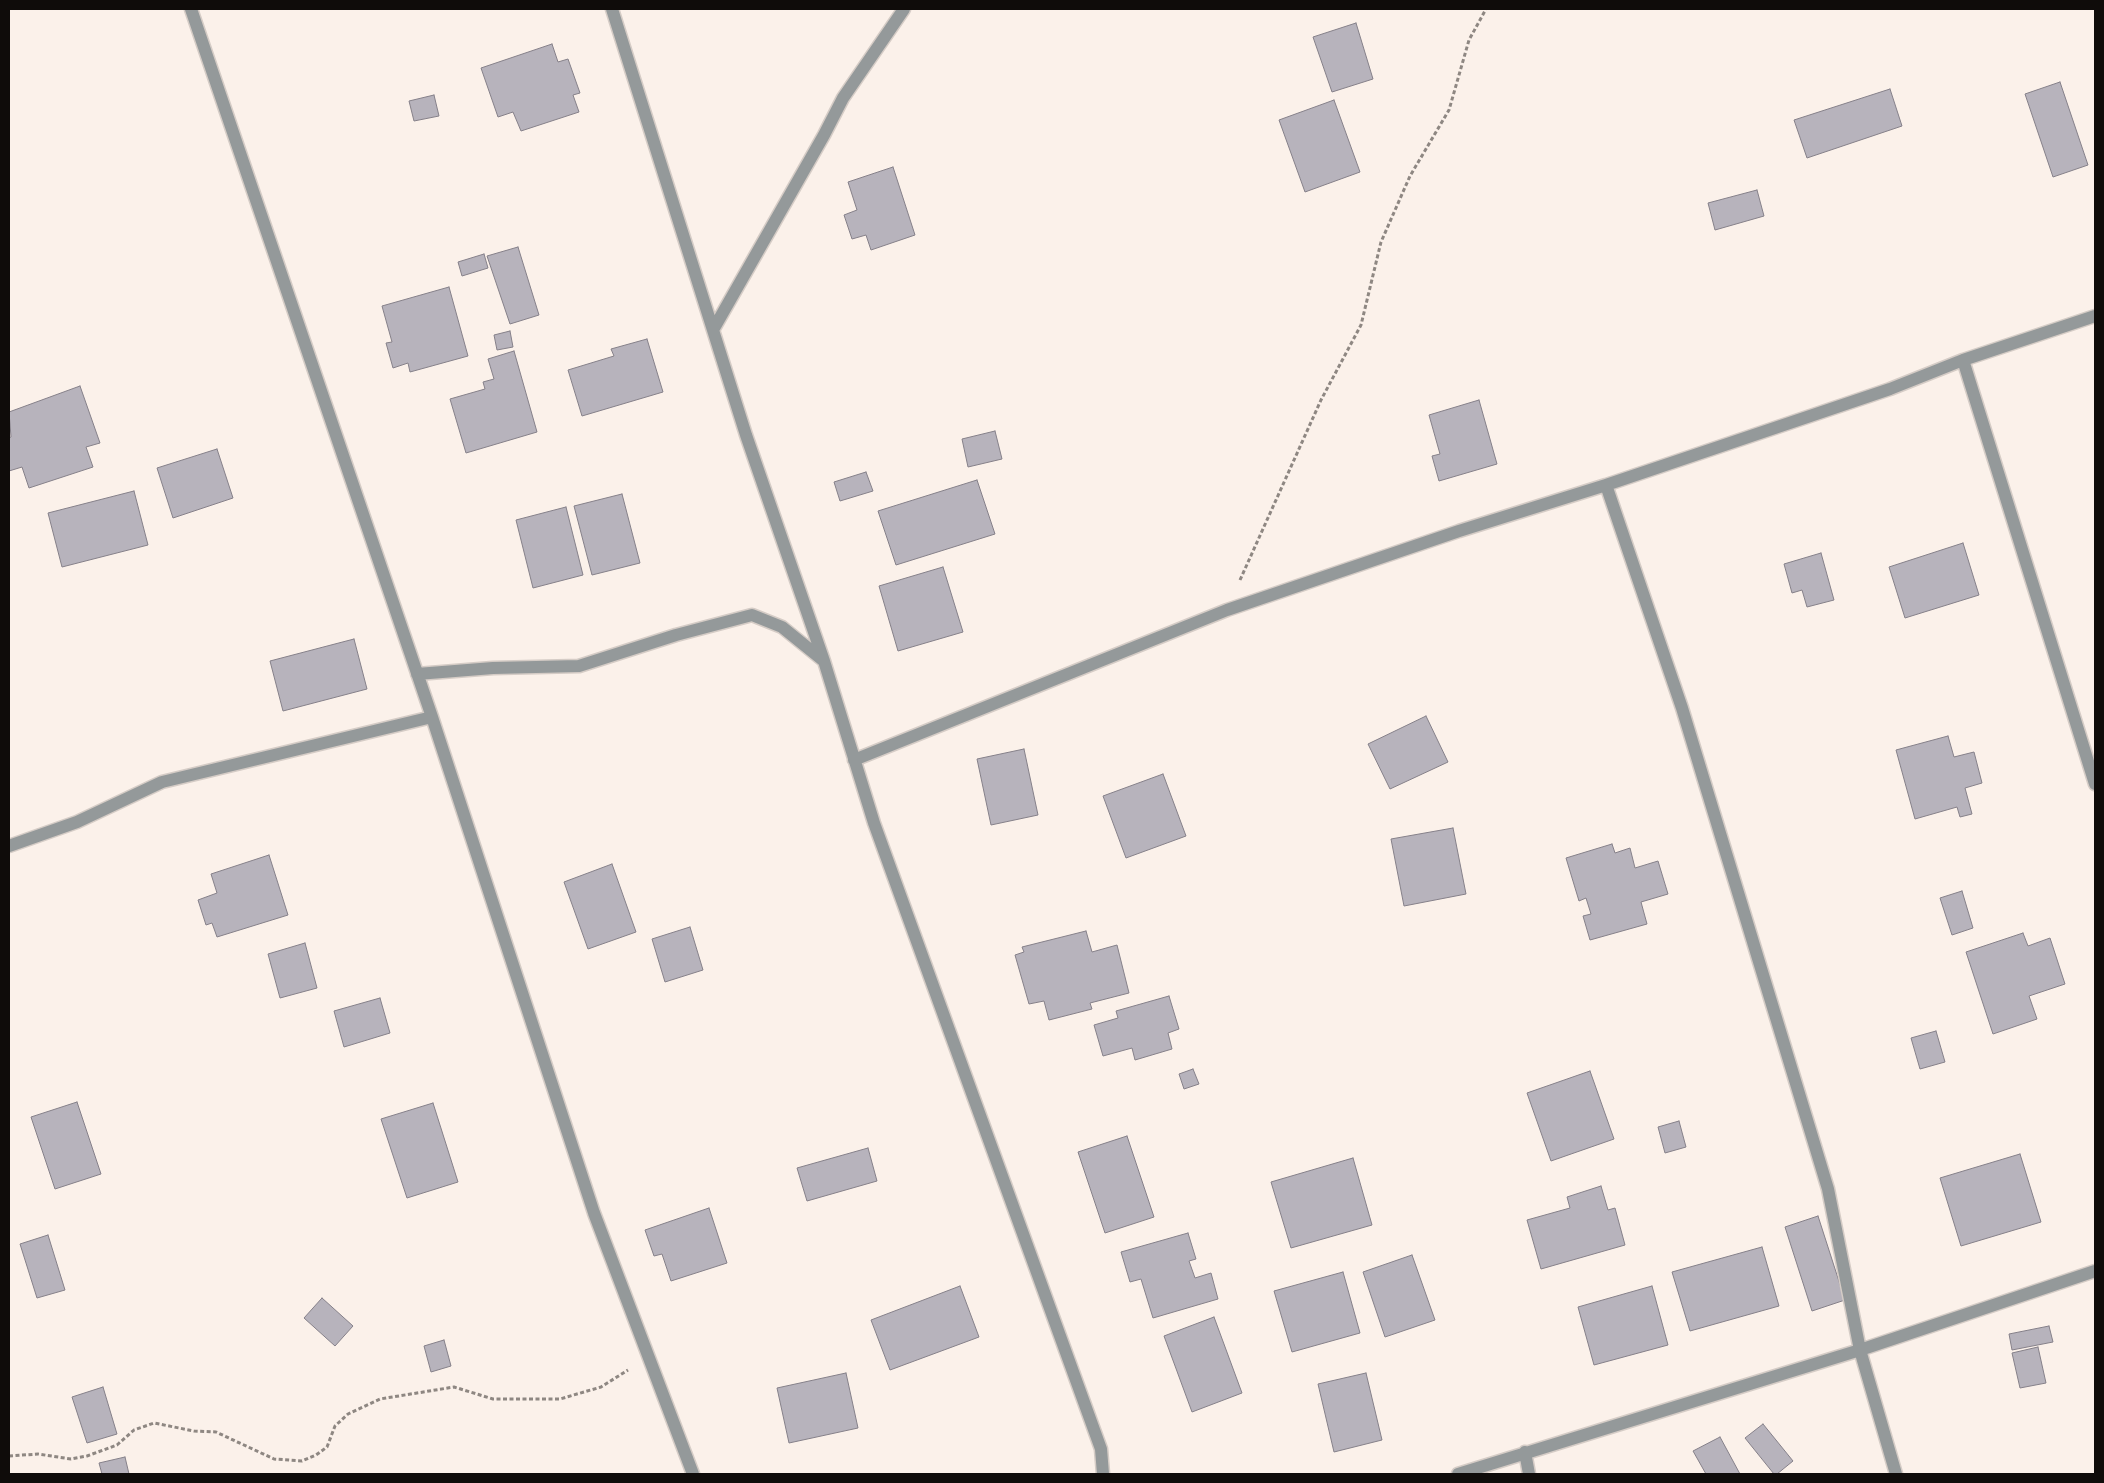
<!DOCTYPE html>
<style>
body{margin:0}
#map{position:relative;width:2104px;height:1483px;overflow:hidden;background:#fbf1ea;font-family:"Roboto Condensed",sans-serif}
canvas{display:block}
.frame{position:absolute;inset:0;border:10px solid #0f0c0a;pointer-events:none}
</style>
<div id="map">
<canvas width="2104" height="1483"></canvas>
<div class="frame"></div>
</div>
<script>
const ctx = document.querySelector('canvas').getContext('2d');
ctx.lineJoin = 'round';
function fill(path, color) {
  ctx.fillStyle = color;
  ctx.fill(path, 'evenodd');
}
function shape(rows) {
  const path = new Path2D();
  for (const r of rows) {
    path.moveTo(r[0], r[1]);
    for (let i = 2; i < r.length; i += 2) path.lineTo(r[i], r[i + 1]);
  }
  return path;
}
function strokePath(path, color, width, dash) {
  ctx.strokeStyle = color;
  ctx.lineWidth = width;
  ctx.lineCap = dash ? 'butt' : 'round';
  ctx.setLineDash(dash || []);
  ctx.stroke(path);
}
const building = shape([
 [1356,23,1373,79,1332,92,1313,37,1356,23],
 [552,44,558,62,568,59,580,93,573,95,579,112,521,131,513,112,498,117,481,68,552,44],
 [2060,82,2088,165,2053,177,2025,94,2060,82],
 [1890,89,1902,126,1807,158,1794,120,1890,89],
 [434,95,439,116,414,121,409,101,434,95],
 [1334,100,1360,172,1305,192,1279,120,1334,100],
 [893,167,915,235,871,250,866,235,852,239,844,215,857,210,848,182,893,167],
 [1757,190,1764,216,1715,230,1708,203,1757,190],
 [518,247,539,315,510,324,487,256,518,247],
 [484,254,488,268,462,276,458,262,484,254],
 [449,287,468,356,410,372,408,363,393,368,386,343,392,342,382,306,449,287],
 [510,331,513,347,497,350,494,335,510,331],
 [647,339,663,392,582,416,568,370,614,356,611,349,647,339],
 [514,351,537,432,466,453,450,399,485,389,483,382,494,379,488,359,514,351],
 [80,386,100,443,86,447,93,467,29,488,22,467,9,471,9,438,11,437,9,412,80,386],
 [1479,400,1497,464,1439,481,1432,456,1440,454,1429,415,1479,400],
 [995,431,1002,459,968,467,962,439,995,431],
 [217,449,233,498,173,518,157,468,217,449],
 [866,472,873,491,840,501,834,482,866,472],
 [977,480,995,534,896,565,878,511,977,480],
 [134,491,148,545,62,567,48,513,134,491],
 [622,494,640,563,592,575,574,506,622,494],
 [566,507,583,575,533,588,516,520,566,507],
 [1963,543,1979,595,1905,618,1889,567,1963,543],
 [1821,553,1834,600,1807,607,1802,590,1792,593,1784,564,1821,553],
 [943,567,963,632,898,651,879,586,943,567],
 [354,639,367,689,283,711,270,661,354,639],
 [1426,716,1448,762,1390,789,1368,744,1426,716],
 [1948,736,1954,757,1974,752,1982,783,1965,788,1972,814,1960,817,1957,807,1915,819,1896,750,1948,736],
 [1024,749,1038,815,991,825,977,759,1024,749],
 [1163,774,1186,836,1126,858,1103,796,1163,774],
 [1453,828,1466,894,1404,906,1391,839,1453,828],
 [1612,844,1615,853,1630,848,1635,868,1658,861,1668,894,1641,902,1647,924,1590,940,1583,916,1591,914,1586,898,1579,901,1566,858,1612,844],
 [269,855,288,915,217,937,212,923,206,925,198,900,217,893,211,874,269,855],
 [612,864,636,932,588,949,564,882,612,864],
 [1962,891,1973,928,1952,935,1940,898,1962,891],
 [690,927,703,970,665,982,652,939,690,927],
 [1086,931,1092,952,1117,945,1129,993,1090,1003,1092,1009,1049,1020,1044,1001,1029,1004,1015,955,1024,952,1022,947,1086,931],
 [2023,933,2028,946,2050,938,2065,984,2029,996,2037,1019,1993,1034,1966,952,2023,933],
 [305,943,317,988,280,998,268,954,305,943],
 [1169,996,1179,1029,1168,1033,1172,1049,1135,1060,1132,1048,1103,1056,1094,1025,1118,1018,1116,1011,1169,996],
 [380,998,390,1033,344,1047,334,1011,380,998],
 [1936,1031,1945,1062,1920,1069,1911,1038,1936,1031],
 [1193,1069,1199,1084,1184,1089,1179,1074,1193,1069],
 [1590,1071,1614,1139,1551,1161,1527,1093,1590,1071],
 [77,1102,101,1174,55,1189,31,1117,77,1102],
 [433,1103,458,1182,407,1198,381,1119,433,1103],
 [1679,1121,1686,1147,1665,1153,1658,1127,1679,1121],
 [1127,1136,1154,1217,1105,1233,1078,1152,1127,1136],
 [868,1148,877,1181,807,1201,797,1168,868,1148],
 [2020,1154,2041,1222,1961,1246,1940,1178,2020,1154],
 [1353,1158,1372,1225,1291,1248,1271,1182,1353,1158],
 [1601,1186,1608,1210,1615,1208,1625,1245,1541,1269,1527,1220,1570,1208,1567,1197,1601,1186],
 [709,1208,727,1263,671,1281,662,1254,654,1256,645,1230,709,1208],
 [1818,1216,1845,1300,1812,1311,1785,1227,1818,1216],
 [1188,1233,1196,1259,1189,1261,1195,1278,1211,1273,1218,1299,1153,1318,1141,1279,1130,1282,1121,1252,1188,1233],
 [48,1235,65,1290,37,1298,20,1244,48,1235],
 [1762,1247,1779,1306,1690,1331,1672,1272,1762,1247],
 [1412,1255,1435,1320,1385,1337,1363,1272,1412,1255],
 [1343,1272,1360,1333,1292,1352,1274,1291,1343,1272],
 [960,1286,979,1337,890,1370,871,1320,960,1286],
 [1652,1286,1668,1345,1594,1365,1578,1307,1652,1286],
 [322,1298,353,1326,335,1346,304,1318,322,1298],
 [1214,1317,1242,1393,1192,1412,1164,1336,1214,1317],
 [2049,1326,2053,1342,2012,1350,2009,1334,2049,1326],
 [444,1340,451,1366,431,1372,424,1346,444,1340],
 [2038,1347,2046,1383,2020,1388,2012,1353,2038,1347],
 [846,1373,858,1428,789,1443,777,1388,846,1373],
 [1366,1373,1382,1440,1334,1452,1318,1384,1366,1373],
 [103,1387,117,1434,87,1443,72,1397,103,1387],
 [1763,1424,1793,1461,1777,1474,1774,1474,1745,1438,1763,1424],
 [1720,1437,1740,1474,1706,1474,1693,1451,1720,1437],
 [125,1457,129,1474,102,1474,99,1463,125,1457]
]);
const path = shape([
 [1240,580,1321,400,1361,325,1381,242,1410,176,1449,110,1469,40,1486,9],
 [9,1456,38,1454,71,1459,87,1456,117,1445,134,1430,154,1423,194,1431,216,1432,274,1459,302,1461,316,1455,327,1447,335,1426,348,1414,380,1399,454,1387,493,1399,560,1399,601,1387,628,1370]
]);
const minor = shape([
 [191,9,432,717,594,1213,693,1474],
 [612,9,746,435,824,661,874,823,1101,1449,1103,1474],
 [713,330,824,135,843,98,904,9],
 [1963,360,2095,784],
 [1606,485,1682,708,1828,1189,1860,1350,1896,1474],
 [417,674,493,668,579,666,676,635,752,615,782,627,824,661],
 [854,760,1227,610,1459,531,1606,485,1890,389,1963,360,2095,316],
 [9,846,77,822,162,782,432,717],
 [1525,1452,1529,1474],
 [1458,1474,1860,1350,2095,1271]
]);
fill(building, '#b7b3bc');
strokePath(building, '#858089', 1);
strokePath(minor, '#d5ccc6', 15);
strokePath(path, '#8e8782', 3, [4, 2.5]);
strokePath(minor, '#94999a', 12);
</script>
